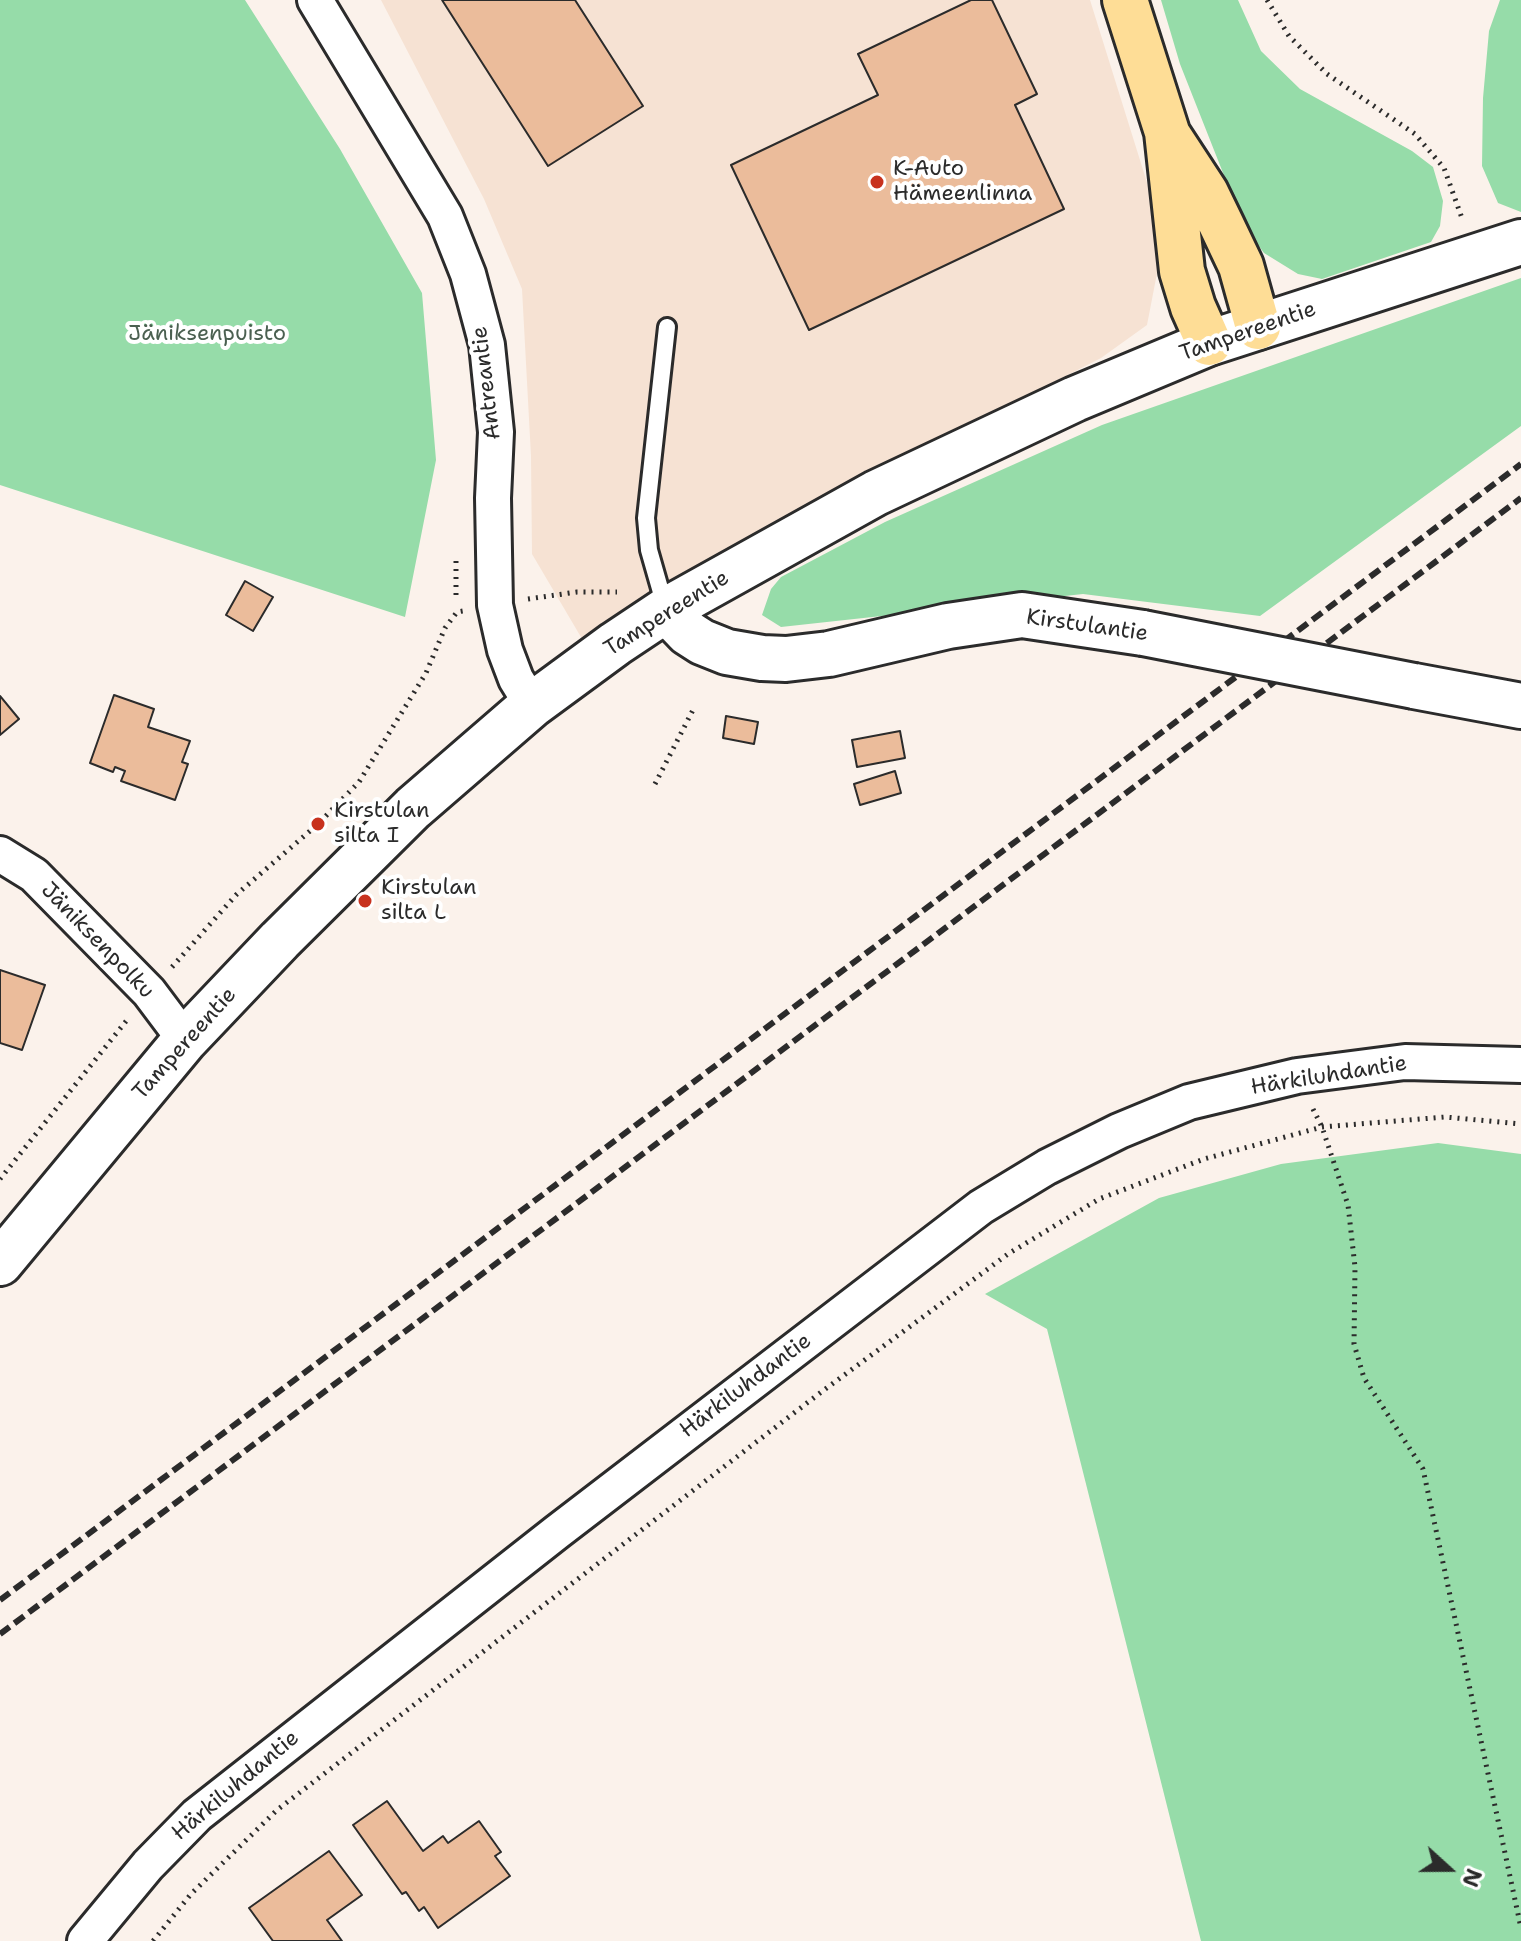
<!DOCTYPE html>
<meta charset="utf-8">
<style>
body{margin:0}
#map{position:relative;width:1521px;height:1941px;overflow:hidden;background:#fbf2eb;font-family:"Shantell Sans",sans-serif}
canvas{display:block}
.north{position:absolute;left:1409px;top:1829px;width:80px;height:80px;-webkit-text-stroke:6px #fff;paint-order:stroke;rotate:111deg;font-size:22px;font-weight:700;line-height:32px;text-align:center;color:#2b2b2b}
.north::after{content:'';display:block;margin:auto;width:28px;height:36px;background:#2b2b2b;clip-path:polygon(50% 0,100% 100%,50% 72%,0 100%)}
</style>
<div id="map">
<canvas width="1521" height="1941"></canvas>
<div class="north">N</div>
</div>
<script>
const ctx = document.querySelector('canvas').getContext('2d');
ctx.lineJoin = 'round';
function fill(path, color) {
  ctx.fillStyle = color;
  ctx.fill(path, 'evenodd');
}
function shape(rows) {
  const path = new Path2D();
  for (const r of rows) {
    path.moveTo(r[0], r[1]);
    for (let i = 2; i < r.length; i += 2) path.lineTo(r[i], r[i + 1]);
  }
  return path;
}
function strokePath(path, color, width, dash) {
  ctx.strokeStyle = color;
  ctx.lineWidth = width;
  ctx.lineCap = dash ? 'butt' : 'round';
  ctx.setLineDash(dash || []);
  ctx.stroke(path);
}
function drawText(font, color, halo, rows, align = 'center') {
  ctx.font = font + ' "Shantell Sans",sans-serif';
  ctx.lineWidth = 8;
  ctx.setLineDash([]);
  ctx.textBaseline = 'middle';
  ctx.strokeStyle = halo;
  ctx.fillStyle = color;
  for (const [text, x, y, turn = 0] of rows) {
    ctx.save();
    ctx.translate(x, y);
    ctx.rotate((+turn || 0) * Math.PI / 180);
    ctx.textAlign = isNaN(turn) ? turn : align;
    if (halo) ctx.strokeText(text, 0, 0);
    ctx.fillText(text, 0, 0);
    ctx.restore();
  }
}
const built = shape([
 [381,0,1090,0,1164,237,1147,325,1101,358,860,481,588,649,532,554,531,456,522,289,484,199]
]);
const green = shape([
 [0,0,245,0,340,149,422,293,436,460,405,617,0,485],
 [1161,0,1238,0,1261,51,1300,89,1412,151,1433,167,1443,201,1440,226,1431,242,1322,279,1298,274,1264,253,1244,226,1180,64],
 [1500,0,1521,0,1521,212,1498,203,1482,166,1483,98,1489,31],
 [1521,278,1521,426,1260,616,1083,594,781,627,762,615,771,589,781,577,885,522,1102,425],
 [1438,1143,1521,1154,1521,1941,1201,1941,1047,1329,985,1294,1159,1198,1281,1164]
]);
const building = shape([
 [442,0,575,0,643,106,548,166,442,0],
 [971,0,992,0,1037,94,1015,105,1064,209,809,330,731,165,878,95,858,54,971,0],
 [245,581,273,597,253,631,226,615,245,581],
 [114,695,154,709,148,727,190,741,182,762,188,764,175,800,121,781,125,771,115,767,113,772,90,763,114,695],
 [0,696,19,719,0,735,0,696],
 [726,716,758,722,754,744,723,738,726,716],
 [900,731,905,758,857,767,852,740,900,731],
 [895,771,901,793,860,805,854,784,895,771],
 [0,970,45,985,22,1050,0,1043,0,970],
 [387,1801,423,1851,443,1836,448,1843,479,1821,501,1852,495,1856,510,1876,438,1928,424,1907,419,1911,406,1892,402,1894,353,1825,387,1801],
 [329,1851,362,1895,327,1920,342,1941,273,1941,249,1908,329,1851]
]);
const path = shape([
 [1267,0,1289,36,1327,74,1415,134,1444,168,1463,221],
 [456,561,456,595],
 [528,599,577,592,617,592],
 [655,784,695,706],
 [172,967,236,895,318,824,359,782,426,673,445,628,457,612,463,611],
 [1313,1109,1322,1127,1348,1205,1355,1267,1354,1344,1364,1378,1423,1469,1521,1928],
 [0,1179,127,1020],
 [153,1941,191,1894,277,1810,820,1393,1008,1254,1099,1199,1204,1159,1322,1127,1445,1117,1521,1124]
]);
const lane = shape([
 [665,606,649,550,646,518,667,327]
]);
const street = shape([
 [315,0,445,216,468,274,487,345,496,432,493,498,495,605,505,650,516,679,532,705],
 [0,854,34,875,149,992,185,1040],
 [85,1941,148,1865,197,1815,557,1532,981,1207,1047,1167,1119,1131,1189,1102,1297,1076,1405,1062,1521,1065]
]);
const secondary = shape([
 [666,610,688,633,702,642,727,652,762,658,786,659,829,654,948,626,1022,615,1143,633],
 [1414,686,1521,706],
 [0,1263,185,1040,280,940,413,808,532,705,615,644,666,610,876,493,1075,399,1209,343,1521,242]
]);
const primary = shape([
 [1125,0,1167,132,1182,271,1193,307,1209,343],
 [1170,138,1206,193,1222,226,1241,266,1258,327]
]);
const rail = shape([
 [0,1600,1521,464],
 [0,1634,1521,498]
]);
const secondaryBridge = shape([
 [1143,633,1414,686]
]);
const markers = [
 [877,182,8,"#c8321e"],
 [318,824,8,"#c8321e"],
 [365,901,8,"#c8321e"]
];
const poiNames = [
 ["K-Auto",893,169],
 ["Hämeenlinna",893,194],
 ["Kirstulan",334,811],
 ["silta I",334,836],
 ["Kirstulan",381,888],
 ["silta L",381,913]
];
const streetNames = [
 ["Tampereentie",1248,332,-19],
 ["Antreantie",487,383,-97],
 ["Tampereentie",667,614,-32],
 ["Kirstulantie",1087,626,8],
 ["Jäniksenpolku",97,941,46],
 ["Tampereentie",185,1044,-48],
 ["Härkiluhdantie",1329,1076,-9],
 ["Härkiluhdantie",746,1386,-37],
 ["Härkiluhdantie",236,1786,-40]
];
const parkNames = [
 ["Jäniksenpuisto",207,334]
];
fill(built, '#f6e2d3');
fill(green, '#96dca9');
fill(building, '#ebbc9b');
strokePath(building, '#2b2b2b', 2);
strokePath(lane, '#2b2b2b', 22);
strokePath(street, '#2b2b2b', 40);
strokePath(secondary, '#2b2b2b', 50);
strokePath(primary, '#2b2b2b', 50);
strokePath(path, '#2b2b2b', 5, [2, 6]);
strokePath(lane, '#fff', 16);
strokePath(street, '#fff', 34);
strokePath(secondary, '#fff', 44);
strokePath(primary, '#fedd96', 44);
strokePath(rail, '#2b2b2b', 6, [12, 6]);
strokePath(secondaryBridge, '#2b2b2b', 50, []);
strokePath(secondaryBridge, '#fff', 44);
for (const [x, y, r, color] of markers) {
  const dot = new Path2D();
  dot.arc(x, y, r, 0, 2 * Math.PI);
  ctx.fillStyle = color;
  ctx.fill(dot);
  strokePath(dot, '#fff', 3);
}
drawText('22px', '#2b2b2b', '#fff', poiNames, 'left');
drawText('22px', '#2b2b2b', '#fff', streetNames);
drawText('22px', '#4b6051', '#fff', parkNames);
</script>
